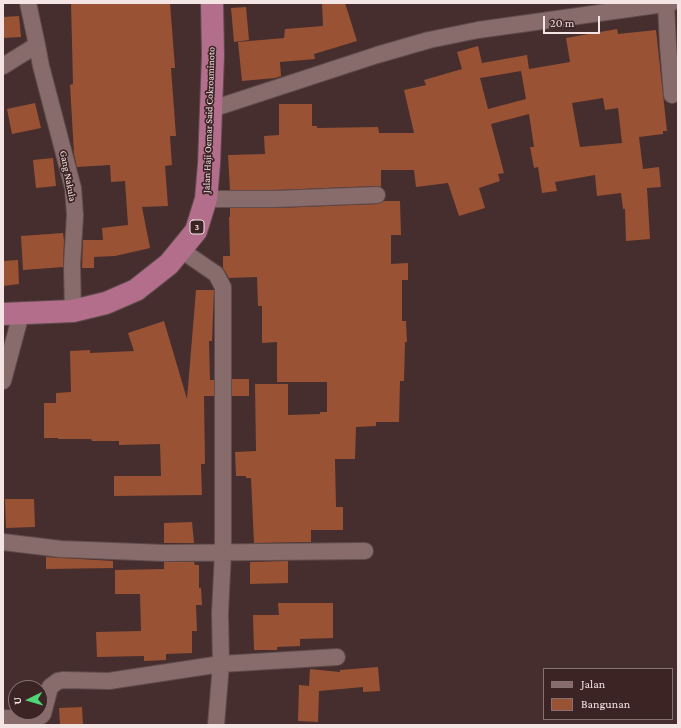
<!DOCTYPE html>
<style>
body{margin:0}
#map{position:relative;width:681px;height:728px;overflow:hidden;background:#462e2f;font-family:"Crimson Pro",serif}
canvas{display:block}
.frame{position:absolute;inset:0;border:4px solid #f4e4e3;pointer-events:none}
.legend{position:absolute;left:543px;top:668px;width:130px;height:52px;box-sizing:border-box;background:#3c2425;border:1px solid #867171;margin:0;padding:5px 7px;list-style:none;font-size:12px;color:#f4e4e3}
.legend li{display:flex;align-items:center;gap:8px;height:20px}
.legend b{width:20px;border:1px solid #867171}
.north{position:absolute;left:8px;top:680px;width:40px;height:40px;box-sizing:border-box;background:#3c2425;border:1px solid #867171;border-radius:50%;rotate:265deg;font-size:11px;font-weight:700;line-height:16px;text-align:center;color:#f4e4e3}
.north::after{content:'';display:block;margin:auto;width:14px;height:18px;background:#4fd675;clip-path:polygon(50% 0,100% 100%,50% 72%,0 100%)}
.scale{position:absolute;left:543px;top:16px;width:57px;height:18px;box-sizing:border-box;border:2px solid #f4e4e3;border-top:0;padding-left:5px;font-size:12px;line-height:14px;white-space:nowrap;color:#f4e4e3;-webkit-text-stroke:3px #3c2425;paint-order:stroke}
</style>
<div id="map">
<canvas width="681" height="728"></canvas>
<div class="frame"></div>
<ul class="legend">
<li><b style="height:5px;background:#886c6c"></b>Jalan</li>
<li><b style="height:11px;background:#995233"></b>Bangunan</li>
</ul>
<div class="north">U</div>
<div class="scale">20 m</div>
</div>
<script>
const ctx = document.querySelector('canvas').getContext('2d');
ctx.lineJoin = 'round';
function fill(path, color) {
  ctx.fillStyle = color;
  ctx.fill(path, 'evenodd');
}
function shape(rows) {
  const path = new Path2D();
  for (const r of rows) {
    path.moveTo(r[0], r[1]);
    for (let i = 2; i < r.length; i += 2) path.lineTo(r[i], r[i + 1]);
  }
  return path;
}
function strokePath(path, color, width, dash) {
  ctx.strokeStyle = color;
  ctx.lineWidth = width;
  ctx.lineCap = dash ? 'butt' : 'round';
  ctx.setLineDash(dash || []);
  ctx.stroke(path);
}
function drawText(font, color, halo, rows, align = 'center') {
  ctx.font = font + ' "Crimson Pro",serif';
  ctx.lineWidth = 3.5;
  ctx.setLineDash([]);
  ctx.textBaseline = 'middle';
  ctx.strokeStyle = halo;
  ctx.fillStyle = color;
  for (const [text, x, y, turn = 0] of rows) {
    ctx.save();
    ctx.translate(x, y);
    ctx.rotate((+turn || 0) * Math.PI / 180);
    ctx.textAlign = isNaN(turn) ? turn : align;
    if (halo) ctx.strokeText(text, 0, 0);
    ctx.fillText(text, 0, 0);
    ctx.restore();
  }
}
const building = shape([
 [71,3,170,3,175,68,171,68,176,136,170,136,172,165,165,166,168,206,142,207,150,248,115,256,94,257,94,268,82,268,83,240,103,240,102,228,128,225,125,181,111,182,110,165,77,167,74,154,70,85,73,84],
 [322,3,345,3,357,41,314,54,315,59,280,62,281,76,275,78,242,81,238,42,284,38,285,29,323,26],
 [246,7,249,40,234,42,231,8],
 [19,16,21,37,3,38,3,17],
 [617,29,618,34,656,30,667,131,663,131,663,134,639,137,643,169,659,167,661,187,647,188,650,239,626,241,625,209,623,209,621,193,597,196,595,175,555,182,557,191,542,193,538,167,534,168,530,147,534,147,529,114,491,124,504,173,498,174,500,181,479,188,485,208,459,216,448,183,416,187,414,170,381,170,381,187,377,186,276,190,230,190,228,155,265,154,264,136,279,135,279,104,312,104,312,126,317,126,317,128,378,127,379,133,414,133,404,90,426,85,424,80,462,69,457,52,478,46,482,63,527,55,529,69,570,62,566,38],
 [521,71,526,99,488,109,480,78],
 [603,98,605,110,618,108,622,143,580,147,572,103],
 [35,103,41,128,12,134,7,109],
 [53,158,56,186,36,188,33,160],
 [384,201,400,201,401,235,391,235,391,264,408,263,408,280,402,280,402,321,406,321,407,342,405,342,404,381,400,381,399,422,376,422,376,426,356,427,355,459,335,459,336,507,343,507,343,530,311,530,311,542,254,543,251,478,246,478,246,476,236,476,235,452,256,451,255,384,288,384,288,415,320,414,320,412,327,412,327,382,277,382,277,342,262,343,262,306,258,306,257,277,229,278,223,268,223,256,230,256,229,217,230,217,230,208,276,208,377,204],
 [63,233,64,240,63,267,23,270,21,236],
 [18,260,19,284,3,286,3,261],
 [196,290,214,290,212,341,209,341,210,380,214,380,214,396,204,396,205,464,201,464,202,495,114,496,114,476,161,476,160,444,119,445,119,441,92,441,91,439,58,439,58,438,44,438,44,403,56,403,56,393,71,392,70,351,90,350,90,353,134,351,128,333,164,321,187,399],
 [232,379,249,379,249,396,232,396],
 [5,499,34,499,35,527,6,528],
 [192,522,194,543,164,543,164,523],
 [46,557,113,561,113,568,46,569],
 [288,561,288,583,250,584,250,562],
 [164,562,194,562,195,565,199,565,199,588,201,588,202,605,196,605,197,631,192,631,192,653,166,654,166,660,144,661,144,656,97,657,96,632,141,631,140,594,115,594,115,570,164,569],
 [278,603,333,603,333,638,300,639,300,646,277,647,277,650,254,650,253,615,279,615],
 [378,667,380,691,363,692,363,687,319,691,318,722,298,721,299,685,309,686,310,669,340,672,340,670],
 [82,707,83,725,60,725,59,708]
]);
const minor = shape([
 [28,3,37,45,41,66,73,188,75,215,72,265,73,311],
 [666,4,668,46,672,95],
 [3,66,37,45],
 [212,109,377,55,429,40,478,30,671,3],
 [206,199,276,199,377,195],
 [3,381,21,314],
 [3,542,61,549,165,553,365,551],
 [3,718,31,719,41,716,43,714,50,687,58,681,64,680,109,681,221,664,220,613,223,552,223,287,216,274,181,250],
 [216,725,221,664,337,657]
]);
const trunk = shape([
 [3,314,73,311,106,303,136,290,169,264,196,231,206,199,209,164,213,55,212,3]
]);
const shields = [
 [197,227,14]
];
const shieldNames = [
 ["3",197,227]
];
const streetNames = [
 ["Jalan Haji Oemar Said Cokroaminoto",209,120,-88],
 ["Gang Nakula",68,176,79]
];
fill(building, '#995233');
strokePath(minor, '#604c4c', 18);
strokePath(trunk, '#604c4c', 24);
strokePath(minor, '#886c6c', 16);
strokePath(trunk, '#b36e8b', 22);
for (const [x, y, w] of shields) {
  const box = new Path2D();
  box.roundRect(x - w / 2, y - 7, w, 14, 3);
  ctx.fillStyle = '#3c2425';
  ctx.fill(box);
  strokePath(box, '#f4e4e3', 1);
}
drawText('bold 9px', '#f4e4e3', null, shieldNames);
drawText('10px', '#f4e4e3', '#3c2425', streetNames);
</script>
